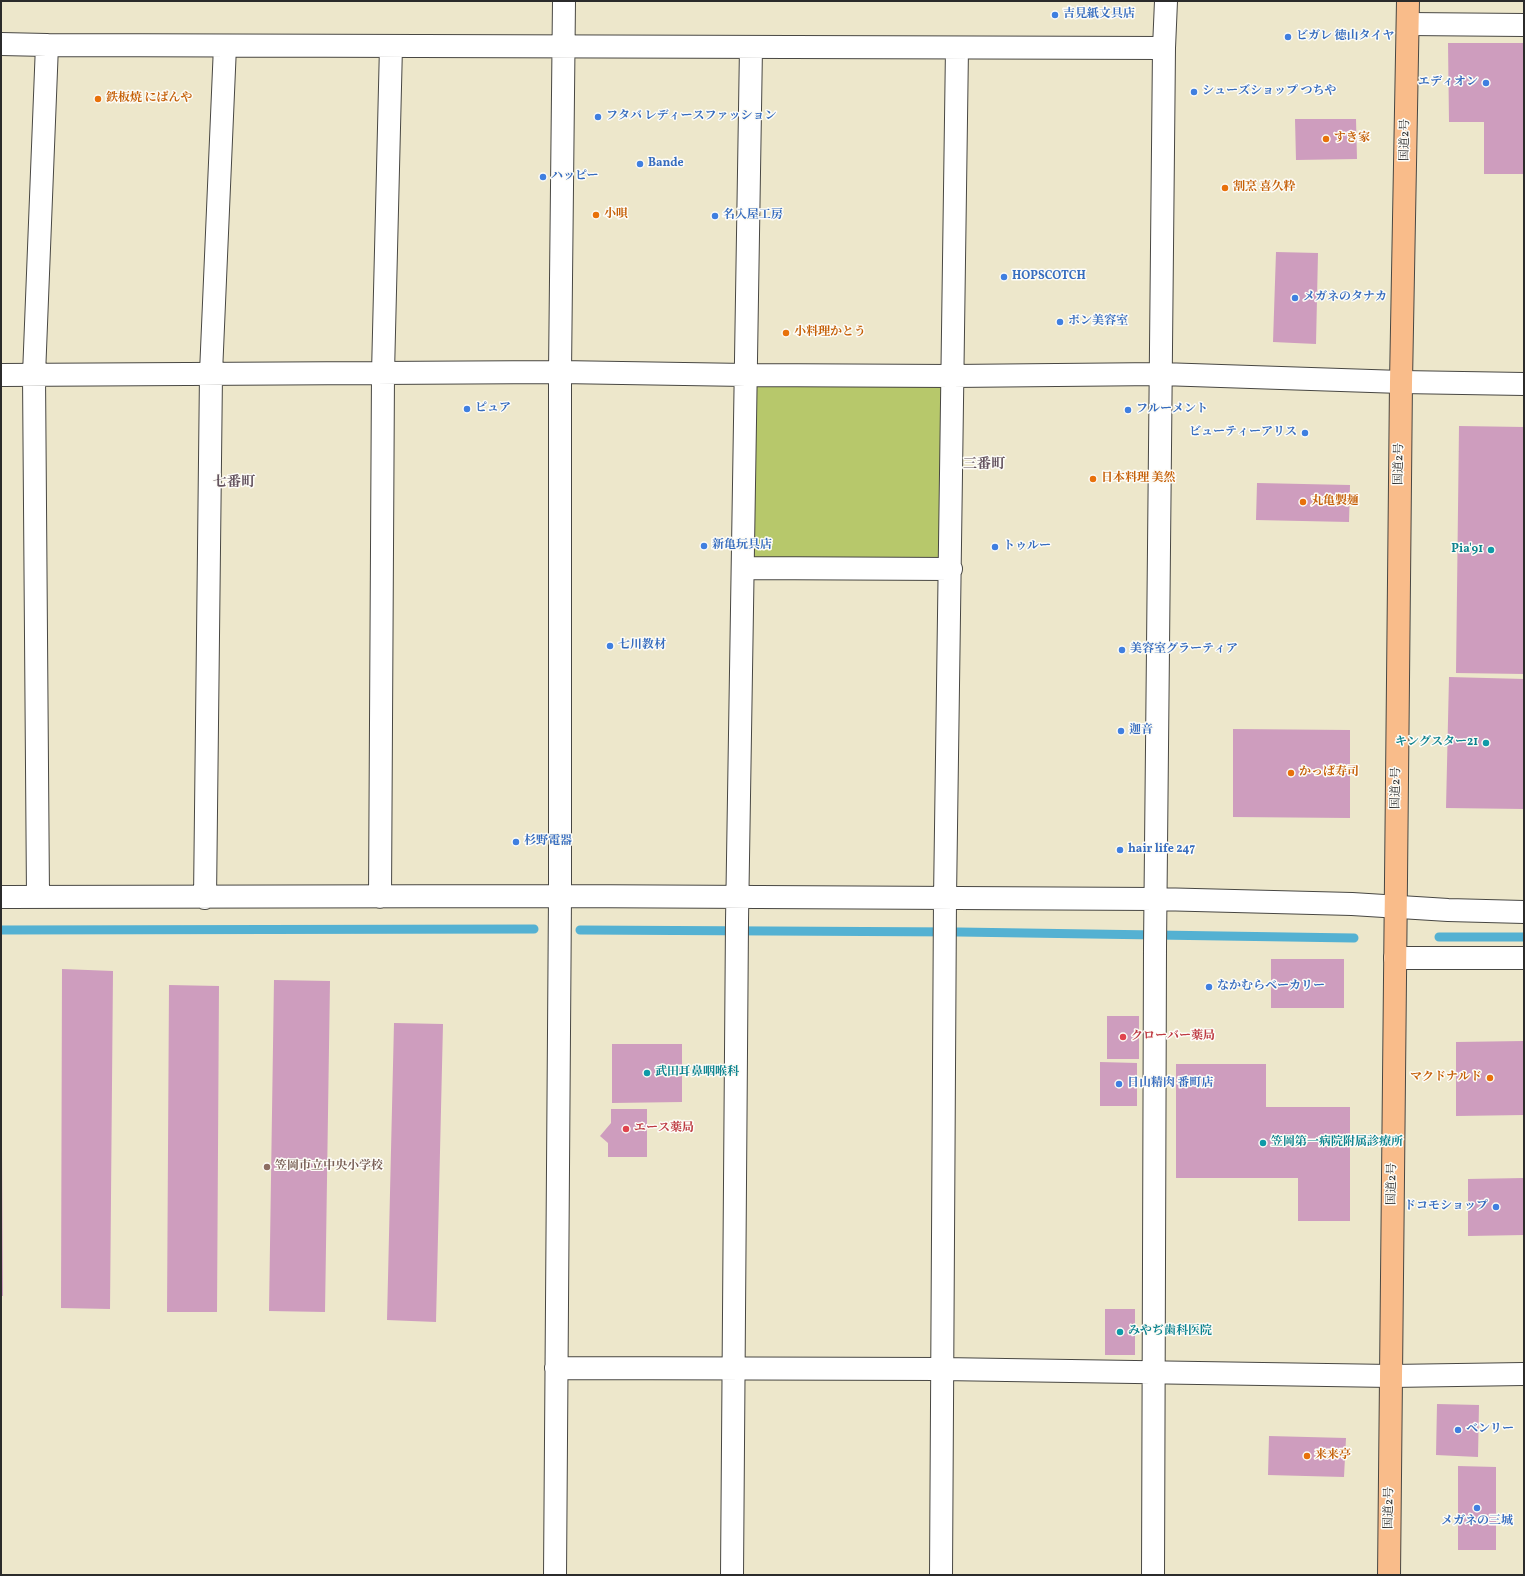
<!DOCTYPE html>
<meta charset="utf-8">
<style>
body{margin:0}
#map{position:relative;width:1525px;height:1576px;overflow:hidden;background:#ede7cb;font-family:Vollkorn,serif}
canvas{display:block}
.frame{position:absolute;inset:0;border:2px solid #2b2b2b;pointer-events:none}
</style>
<div id="map">
<canvas width="1525" height="1576"></canvas>
<div class="frame"></div>
</div>
<script>
const ctx = document.querySelector('canvas').getContext('2d');
ctx.lineJoin = 'round';
function fill(path, color) {
  ctx.fillStyle = color;
  ctx.fill(path, 'evenodd');
}
function shape(rows) {
  const path = new Path2D();
  for (const r of rows) {
    path.moveTo(r[0], r[1]);
    for (let i = 2; i < r.length; i += 2) path.lineTo(r[i], r[i + 1]);
  }
  return path;
}
function strokePath(path, color, width, dash) {
  ctx.strokeStyle = color;
  ctx.lineWidth = width;
  ctx.lineCap = dash ? 'butt' : 'round';
  ctx.setLineDash(dash || []);
  ctx.stroke(path);
}
function drawText(font, color, halo, rows, align = 'center') {
  ctx.font = font + ' Vollkorn,"Noto Serif JP",serif';
  ctx.lineWidth = 3;
  ctx.setLineDash([]);
  ctx.textBaseline = 'middle';
  ctx.strokeStyle = halo;
  ctx.fillStyle = color;
  for (const [text, x, y, turn = 0] of rows) {
    ctx.save();
    ctx.translate(x, y);
    ctx.rotate((+turn || 0) * Math.PI / 180);
    ctx.textAlign = isNaN(turn) ? turn : align;
    if (halo) ctx.strokeText(text, 0, 0);
    ctx.fillText(text, 0, 0);
    ctx.restore();
  }
}
const green = shape([
 [746,375,952,376,951,569,743,568]
]);
const stream = shape([
 [1,930,534,929],
 [580,930,959,932,1354,938],
 [1439,937,1524,937]
]);
const building = shape([
 [1448,43,1524,43,1524,174,1484,174,1484,122,1449,122],
 [1295,119,1356,119,1357,159,1296,160],
 [1276,252,1318,253,1316,344,1273,342],
 [1459,426,1524,427,1524,674,1456,673],
 [1257,483,1350,485,1349,522,1256,520],
 [1449,677,1524,679,1524,809,1446,808],
 [1233,729,1350,730,1350,818,1233,817],
 [1271,959,1344,959,1344,1008,1271,1008],
 [62,969,113,971,110,1309,61,1308],
 [274,980,330,981,325,1312,269,1311],
 [169,985,219,986,217,1312,167,1312],
 [1107,1016,1139,1016,1139,1059,1107,1059],
 [394,1023,443,1024,436,1322,387,1320],
 [1524,1041,1524,1115,1456,1116,1456,1042],
 [612,1044,682,1044,682,1102,612,1103],
 [1100,1062,1137,1063,1137,1106,1100,1106],
 [1176,1064,1266,1064,1266,1107,1350,1107,1350,1221,1298,1221,1298,1178,1176,1178],
 [611,1109,647,1109,647,1157,608,1157,608,1143,600,1136,611,1123],
 [1,1149,2,1149,3,1296,1,1296],
 [1524,1178,1524,1235,1468,1236,1468,1179],
 [1105,1309,1135,1309,1135,1355,1105,1355],
 [1437,1404,1479,1405,1478,1457,1436,1455],
 [1269,1436,1346,1438,1344,1477,1268,1475],
 [1458,1466,1496,1467,1496,1550,1458,1550]
]);
const minor = shape([
 [1408,24,1524,25],
 [1,44,47,45,1164,48],
 [1,375,560,372,746,375,952,376,1161,374,1401,382,1524,384],
 [743,568,951,569],
 [1,897,560,896,1156,899,1352,904,1448,910,1524,912],
 [38,897,34,375,47,45],
 [380,897,383,373,391,46],
 [205,898,211,373,225,46],
 [1395,958,1524,958],
 [556,1368,942,1369,1391,1376,1524,1374],
 [555,1575,560,896,560,372,564,1],
 [732,1575,737,921,751,47],
 [941,1575,945,898,957,48],
 [1153,1575,1155,947,1164,48,1166,1]
]);
const highway = shape([
 [1389,1575,1401,382,1408,1]
]);
const markers = [
 [1055,15,4,"#3f7fe0"],
 [1288,37,4,"#3f7fe0"],
 [1486,83,4,"#3f7fe0"],
 [1194,92,4,"#3f7fe0"],
 [98,99,4,"#e8710a"],
 [598,117,4,"#3f7fe0"],
 [1326,139,4,"#e8710a"],
 [640,164,4,"#3f7fe0"],
 [543,177,4,"#3f7fe0"],
 [1225,188,4,"#e8710a"],
 [596,215,4,"#e8710a"],
 [715,216,4,"#3f7fe0"],
 [1004,277,4,"#3f7fe0"],
 [1295,298,4,"#3f7fe0"],
 [1060,322,4,"#3f7fe0"],
 [786,333,4,"#e8710a"],
 [467,409,4,"#3f7fe0"],
 [1128,410,4,"#3f7fe0"],
 [1305,433,4,"#3f7fe0"],
 [1093,479,4,"#e8710a"],
 [1303,502,4,"#e8710a"],
 [704,546,4,"#3f7fe0"],
 [995,547,4,"#3f7fe0"],
 [1491,550,4,"#0f9aa8"],
 [610,646,4,"#3f7fe0"],
 [1122,650,4,"#3f7fe0"],
 [1121,731,4,"#3f7fe0"],
 [1486,743,4,"#0f9aa8"],
 [1291,773,4,"#e8710a"],
 [516,842,4,"#3f7fe0"],
 [1120,850,4,"#3f7fe0"],
 [1209,987,4,"#3f7fe0"],
 [1123,1037,4,"#e0444e"],
 [647,1073,4,"#0f9aa8"],
 [1490,1078,4,"#e8710a"],
 [1119,1084,4,"#3f7fe0"],
 [626,1129,4,"#e0444e"],
 [1263,1143,4,"#0f9aa8"],
 [267,1167,4,"#8d6e63"],
 [1496,1207,4,"#3f7fe0"],
 [1120,1332,4,"#0f9aa8"],
 [1458,1430,4,"#3f7fe0"],
 [1307,1456,4,"#e8710a"],
 [1477,1508,4,"#3f7fe0"]
];
const shopNames = [
 ["吉見紙文具店",1063,15],
 ["ビガレ 徳山タイヤ",1296,37],
 ["エディオン",1478,83,"right"],
 ["シューズショップ つちや",1202,92],
 ["フタバ レディースファッション",606,117],
 ["Bande",648,164],
 ["ハッピー",551,177],
 ["名入屋工房",723,216],
 ["HOPSCOTCH",1012,277],
 ["メガネのタナカ",1303,298],
 ["ボン美容室",1068,322],
 ["ピュア",475,409],
 ["フルーメント",1136,410],
 ["ビューティーアリス",1297,433,"right"],
 ["新亀玩具店",712,546],
 ["トゥルー",1003,547],
 ["七川教材",618,646],
 ["美容室グラーティア",1130,650],
 ["迦音",1129,731],
 ["杉野電器",524,842],
 ["hair life 247",1128,850],
 ["なかむらベーカリー",1217,987],
 ["日山精肉 番町店",1127,1084],
 ["ドコモショップ",1488,1207,"right"],
 ["ベンリー",1466,1430],
 ["メガネの三城",1477,1522,"center"]
];
const foodNames = [
 ["鉄板焼 にばんや",106,99],
 ["すき家",1334,139],
 ["割烹 喜久粋",1233,188],
 ["小唄",604,215],
 ["小料理かとう",794,333],
 ["日本料理 美然",1101,479],
 ["丸亀製麺",1311,502],
 ["かっぱ寿司",1299,773],
 ["マクドナルド",1482,1078,"right"],
 ["来来亭",1315,1456]
];
const streetNames = [
 ["国道2号",1406,140,-89],
 ["国道2号",1400,464,-89],
 ["国道2号",1397,788,-89],
 ["国道2号",1393,1184,-89],
 ["国道2号",1390,1508,-89]
];
const cultureNames = [
 ["Pia'91",1483,550,"right"],
 ["キングスター21",1478,743,"right"],
 ["武田耳鼻咽喉科",655,1073],
 ["笠岡第一病院附属診療所",1271,1143],
 ["みやぢ歯科医院",1128,1332]
];
const healthNames = [
 ["クローバー薬局",1131,1037],
 ["エース薬局",634,1129]
];
const educationNames = [
 ["笠岡市立中央小学校",275,1167]
];
const quarterNames = [
 ["三番町",984,465],
 ["七番町",234,483]
];
fill(green, '#b7c86b');
strokePath(stream, '#54b1d2', 9);
fill(building, '#ce9dbe');
strokePath(minor, '#484743', 24);
strokePath(highway, '#484743', 24);
strokePath(minor, '#fff', 22);
strokePath(highway, '#f9bc8a', 22);
for (const [x, y, r, color] of markers) {
  const dot = new Path2D();
  dot.arc(x, y, r, 0, 2 * Math.PI);
  ctx.fillStyle = color;
  ctx.fill(dot);
  strokePath(dot, '#fdfcf7', 1.5);
}
drawText('bold 12px', '#366cbe', '#fdfcf7', shopNames, 'left');
drawText('bold 12px', '#c56008', '#fdfcf7', foodNames, 'left');
drawText('12px', '#2b2b2b', '#fdfcf7', streetNames);
drawText('bold 12px', '#0d838f', '#fdfcf7', cultureNames, 'left');
drawText('bold 12px', '#be3a42', '#fdfcf7', healthNames, 'left');
drawText('bold 12px', '#785e54', '#fdfcf7', educationNames, 'left');
drawText('bold 14px', '#64535e', '#fdfcf7', quarterNames);
</script>
